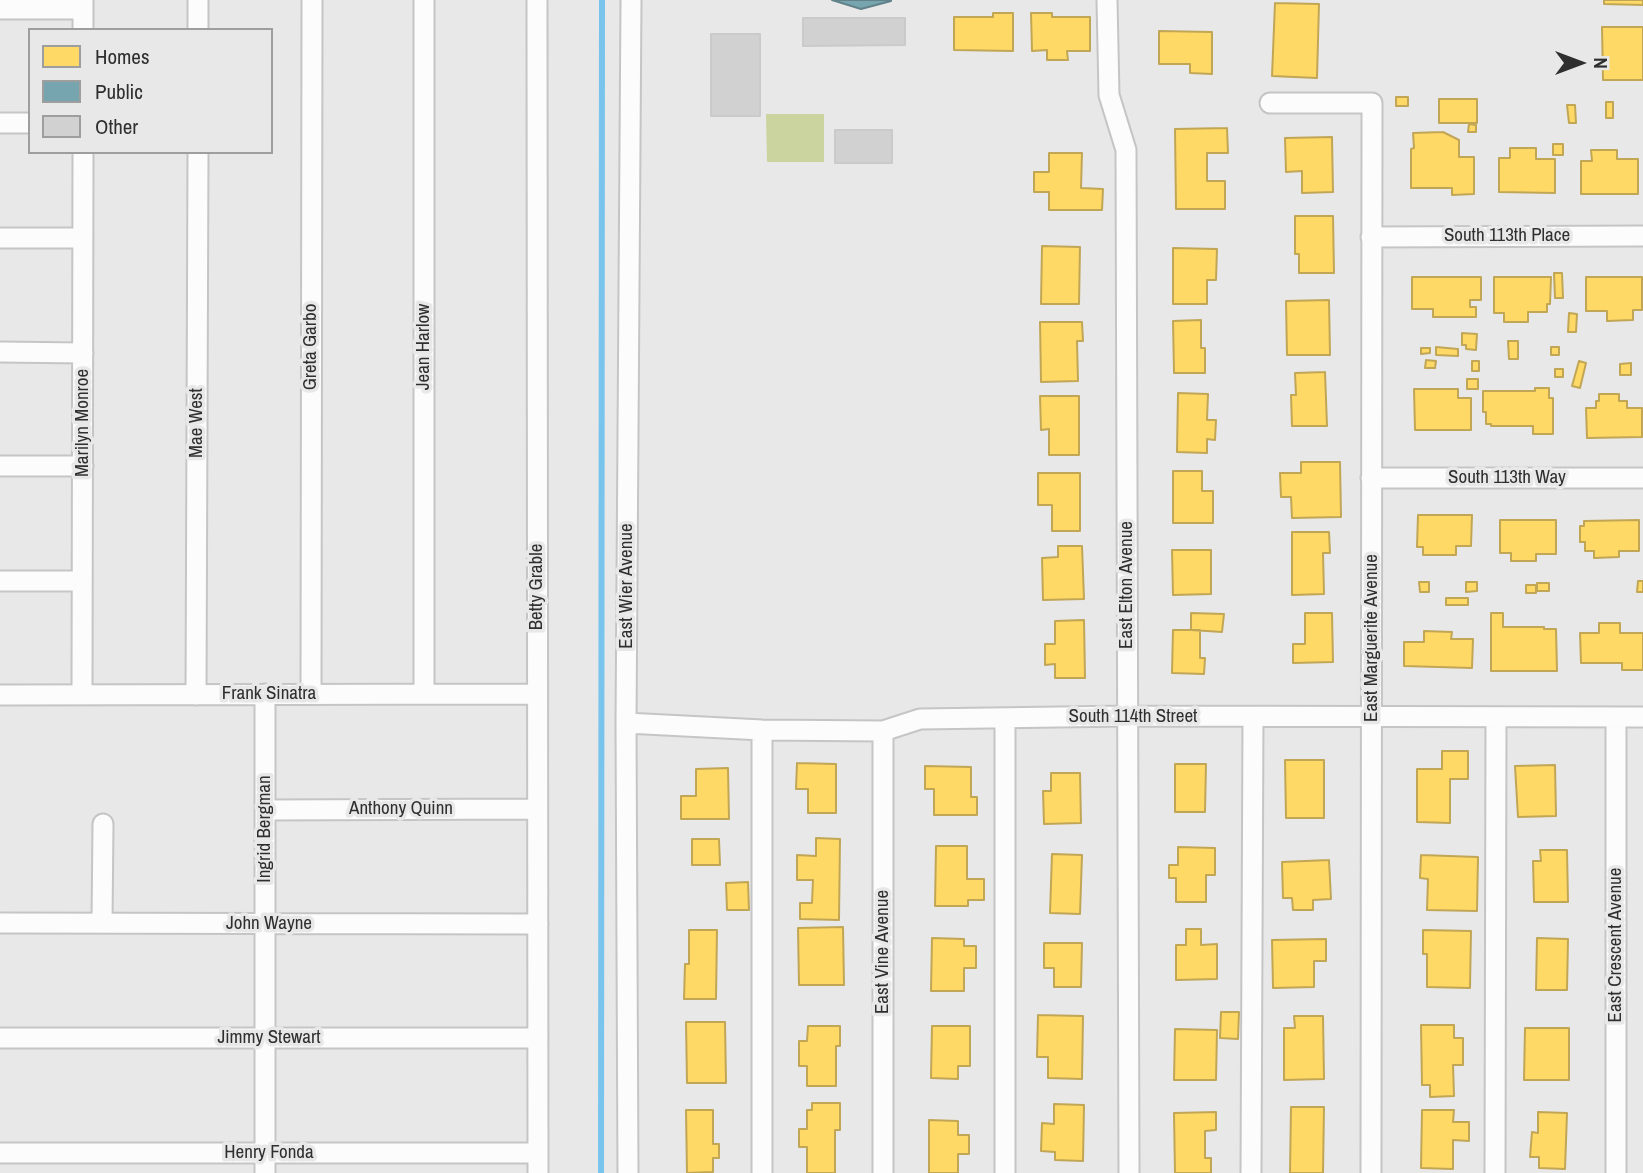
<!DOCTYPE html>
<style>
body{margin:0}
#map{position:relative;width:1643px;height:1173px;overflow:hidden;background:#e8e8e9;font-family:"Archivo Narrow",sans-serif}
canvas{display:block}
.legend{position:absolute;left:28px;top:28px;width:245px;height:126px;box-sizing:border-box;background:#e8e8e9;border:2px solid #9e9e9f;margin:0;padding:9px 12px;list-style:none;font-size:21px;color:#2f2f2f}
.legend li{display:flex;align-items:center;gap:14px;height:35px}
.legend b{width:35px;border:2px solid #9e9e9f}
.north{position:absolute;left:1545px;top:28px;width:70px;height:70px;-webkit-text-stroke:5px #e8e8e9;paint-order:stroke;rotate:90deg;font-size:19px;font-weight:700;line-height:28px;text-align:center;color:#2f2f2f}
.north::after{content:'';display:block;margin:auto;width:24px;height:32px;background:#2f2f2f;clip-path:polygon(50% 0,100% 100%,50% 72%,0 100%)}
</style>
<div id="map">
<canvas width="1643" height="1173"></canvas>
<ul class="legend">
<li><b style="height:19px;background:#ffd966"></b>Homes</li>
<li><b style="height:19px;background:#76a5af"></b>Public</li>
<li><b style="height:19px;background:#d1d1d1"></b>Other</li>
</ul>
<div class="north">N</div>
</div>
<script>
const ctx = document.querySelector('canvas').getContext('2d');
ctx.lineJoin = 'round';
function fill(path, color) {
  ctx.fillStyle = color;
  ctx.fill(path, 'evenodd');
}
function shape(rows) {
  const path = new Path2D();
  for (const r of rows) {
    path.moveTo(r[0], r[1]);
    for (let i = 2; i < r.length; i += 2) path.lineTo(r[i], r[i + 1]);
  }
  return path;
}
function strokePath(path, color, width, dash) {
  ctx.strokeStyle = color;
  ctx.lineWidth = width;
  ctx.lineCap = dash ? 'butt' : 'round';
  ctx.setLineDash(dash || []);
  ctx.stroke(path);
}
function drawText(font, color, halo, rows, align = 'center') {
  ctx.font = font + ' "Archivo Narrow",sans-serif';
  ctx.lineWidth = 7;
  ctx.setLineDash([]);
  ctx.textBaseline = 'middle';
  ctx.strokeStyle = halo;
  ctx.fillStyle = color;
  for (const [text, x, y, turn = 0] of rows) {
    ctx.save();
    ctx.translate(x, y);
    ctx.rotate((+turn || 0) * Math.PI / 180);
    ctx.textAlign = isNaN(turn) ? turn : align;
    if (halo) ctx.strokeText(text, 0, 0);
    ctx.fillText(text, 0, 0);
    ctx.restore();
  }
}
const green = shape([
 [766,114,824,114,824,162,767,162]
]);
const homes = shape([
 [1604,0,1643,0,1643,5,1604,4,1604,0],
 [1275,3,1319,4,1317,78,1272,76,1275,3],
 [993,13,1013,13,1013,51,954,50,954,17,993,17,993,13],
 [1031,13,1052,13,1052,17,1090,17,1090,51,1067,51,1068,60,1047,60,1047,50,1032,51,1031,13],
 [1602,27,1643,27,1643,80,1603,80,1602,27],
 [1159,31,1212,32,1212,74,1190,73,1190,64,1159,64,1159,31],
 [1396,97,1408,97,1408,106,1396,106,1396,97],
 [1439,99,1477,99,1477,123,1439,123,1439,99],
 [1606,102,1613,102,1613,118,1606,118,1606,102],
 [1567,105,1575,105,1576,123,1569,123,1567,105],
 [1469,124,1476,125,1476,132,1468,132,1469,124],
 [1227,128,1228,153,1207,153,1207,181,1225,181,1225,209,1176,209,1175,129,1227,128],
 [1443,132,1459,140,1459,157,1474,157,1474,194,1452,195,1452,188,1411,188,1411,149,1414,148,1413,133,1443,132],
 [1332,137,1333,192,1302,193,1302,171,1286,172,1285,138,1332,137],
 [1553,144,1563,144,1563,155,1553,155,1553,144],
 [1510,148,1536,148,1536,159,1555,159,1555,193,1499,192,1499,158,1510,158,1510,148],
 [1591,150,1617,150,1617,159,1638,159,1638,194,1581,194,1581,161,1592,161,1591,150],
 [1049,153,1082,153,1081,188,1103,189,1102,210,1049,210,1049,192,1034,192,1034,172,1049,172,1049,153],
 [1295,216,1333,216,1334,273,1299,273,1299,254,1295,254,1295,216],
 [1042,246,1080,247,1079,304,1041,304,1042,246],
 [1173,248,1217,249,1216,280,1207,280,1207,304,1173,304,1173,248],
 [1554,273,1562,273,1563,298,1555,298,1554,273],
 [1412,277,1481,277,1481,300,1470,300,1470,307,1476,307,1476,317,1433,317,1433,309,1412,309,1412,277],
 [1494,277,1551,277,1550,304,1547,304,1547,312,1528,312,1528,322,1504,322,1504,313,1494,313,1494,277],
 [1586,277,1642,277,1642,310,1633,310,1633,320,1607,321,1607,311,1586,311,1586,277],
 [1329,300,1330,355,1287,355,1286,301,1329,300],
 [1569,313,1577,314,1576,332,1568,332,1569,313],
 [1201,320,1201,348,1205,348,1205,373,1174,373,1173,321,1201,320],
 [1040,322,1082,322,1083,341,1077,341,1078,381,1041,382,1040,322],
 [1462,333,1477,334,1476,350,1466,349,1466,345,1462,345,1462,333],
 [1508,341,1518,341,1518,359,1509,359,1508,341],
 [1436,347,1458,349,1458,356,1436,355,1436,347],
 [1551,347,1559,347,1559,355,1551,355,1551,347],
 [1421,348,1430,348,1430,353,1421,354,1421,348],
 [1426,360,1436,361,1435,368,1425,368,1426,360],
 [1472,361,1479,361,1479,371,1472,371,1472,361],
 [1579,361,1586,363,1580,388,1572,386,1579,361],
 [1631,363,1631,375,1620,375,1620,364,1631,363],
 [1555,369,1563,369,1563,377,1555,377,1555,369],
 [1325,372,1327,426,1292,426,1291,395,1296,395,1295,373,1325,372],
 [1467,379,1478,379,1478,389,1467,389,1467,379],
 [1535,388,1549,388,1549,398,1553,398,1553,434,1533,434,1533,426,1491,426,1491,424,1486,424,1486,412,1483,412,1483,391,1535,391,1535,388],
 [1414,389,1458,389,1458,398,1471,398,1471,430,1415,430,1414,389],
 [1178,393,1208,394,1207,420,1216,420,1215,440,1207,439,1207,453,1177,452,1178,393],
 [1599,394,1619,394,1619,401,1627,401,1627,408,1642,408,1642,437,1587,438,1586,408,1596,408,1596,401,1599,401,1599,394],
 [1040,396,1079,396,1079,455,1049,455,1049,429,1041,430,1040,396],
 [1301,462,1340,462,1341,517,1292,518,1291,497,1281,497,1280,473,1301,473,1301,462],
 [1173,471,1202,471,1202,491,1213,491,1213,523,1173,523,1173,471],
 [1038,473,1080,473,1080,531,1052,531,1052,505,1038,505,1038,473],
 [1418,515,1472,515,1471,546,1456,546,1456,555,1423,555,1423,547,1417,547,1418,515],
 [1500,520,1556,520,1556,554,1536,554,1536,561,1511,561,1511,553,1500,553,1500,520],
 [1639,520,1639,551,1619,551,1619,557,1594,558,1594,551,1585,551,1585,542,1580,542,1580,526,1584,526,1584,521,1639,520],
 [1292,532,1329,532,1330,553,1323,553,1324,594,1292,595,1292,532],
 [1058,546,1082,546,1084,599,1043,600,1042,558,1058,557,1058,546],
 [1172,550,1211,550,1211,594,1173,595,1172,550],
 [1638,581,1643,581,1643,592,1637,592,1638,581],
 [1419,582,1429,582,1429,592,1420,592,1419,582],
 [1466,582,1477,582,1477,591,1466,592,1466,582],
 [1537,583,1549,583,1549,591,1537,591,1537,583],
 [1526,585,1536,585,1536,593,1526,593,1526,585],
 [1446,598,1468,598,1468,605,1446,605,1446,598],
 [1191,613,1224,614,1222,632,1191,630,1191,613],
 [1305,613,1332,613,1333,662,1293,663,1293,644,1305,644,1305,613],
 [1491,613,1503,613,1503,627,1544,627,1544,629,1556,629,1557,671,1491,671,1491,613],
 [1084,620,1085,678,1055,678,1055,664,1045,665,1045,644,1055,644,1055,621,1084,620],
 [1599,623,1620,623,1620,633,1643,633,1643,670,1622,670,1622,663,1581,663,1580,633,1599,633,1599,623],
 [1173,630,1200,630,1200,658,1205,658,1204,674,1172,673,1173,630],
 [1424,631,1452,632,1451,639,1473,639,1472,668,1404,666,1404,642,1424,642,1424,631],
 [1442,751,1468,751,1468,779,1450,779,1450,823,1417,822,1417,769,1442,769,1442,751],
 [1285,760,1324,760,1324,818,1286,818,1285,760],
 [797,763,836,764,836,813,808,813,808,789,796,789,797,763],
 [1175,764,1206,764,1205,812,1175,812,1175,764],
 [1555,765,1556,816,1518,817,1515,766,1555,765],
 [925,766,971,767,971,797,977,797,977,815,934,815,934,789,925,789,925,766],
 [728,768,729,819,681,819,681,796,696,796,696,769,728,768],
 [1051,773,1080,773,1081,823,1044,824,1043,791,1051,791,1051,773],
 [816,838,840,839,839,920,800,919,800,903,812,903,813,880,797,880,797,855,816,856,816,838],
 [692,839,719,839,720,865,692,865,692,839],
 [936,846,967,846,967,879,984,879,984,900,968,900,968,906,935,906,936,846],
 [1178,847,1215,848,1215,875,1206,875,1206,902,1176,902,1176,878,1169,878,1169,865,1178,865,1178,847],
 [1540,850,1567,850,1568,902,1534,902,1533,861,1541,861,1540,850],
 [1052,854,1082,855,1080,914,1050,913,1052,854],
 [1421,855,1478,857,1477,911,1427,910,1428,879,1420,878,1421,855],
 [1329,860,1331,899,1313,900,1313,910,1293,910,1292,898,1283,898,1282,862,1329,860],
 [748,882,749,910,727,910,726,883,748,882],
 [843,927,844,985,799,985,798,928,843,927],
 [1186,929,1201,929,1201,945,1217,944,1217,979,1176,980,1176,945,1186,945,1186,929],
 [689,930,717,930,716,999,684,999,685,964,689,964,689,930],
 [1423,930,1471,931,1470,988,1427,987,1427,954,1423,954,1423,930],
 [932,938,964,939,964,946,976,946,976,968,964,968,964,991,931,991,932,938],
 [1537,938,1568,939,1567,990,1536,990,1537,938],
 [1326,939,1326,961,1314,961,1314,987,1273,988,1272,940,1326,939],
 [1044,943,1082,943,1081,987,1054,987,1054,968,1044,968,1044,943],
 [1221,1012,1239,1012,1238,1039,1220,1038,1221,1012],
 [1038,1015,1083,1016,1082,1079,1048,1078,1048,1057,1037,1057,1038,1015],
 [1294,1016,1323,1016,1324,1079,1284,1080,1284,1028,1295,1028,1294,1016],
 [686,1022,725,1022,726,1083,687,1083,686,1022],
 [1421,1025,1454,1025,1454,1038,1463,1038,1463,1065,1453,1065,1454,1096,1430,1097,1430,1085,1422,1085,1421,1025],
 [808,1026,840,1026,840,1046,836,1046,836,1086,807,1086,807,1066,799,1066,799,1041,807,1041,808,1026],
 [932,1026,970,1026,970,1066,958,1066,958,1079,931,1078,932,1026],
 [1525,1028,1569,1028,1569,1080,1524,1080,1525,1028],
 [1175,1029,1217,1030,1216,1080,1174,1080,1175,1029],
 [812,1103,840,1103,840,1130,835,1130,835,1173,807,1173,807,1147,799,1147,799,1129,807,1129,807,1110,812,1110,812,1103],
 [1054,1104,1084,1105,1083,1161,1055,1160,1055,1152,1041,1151,1042,1123,1054,1124,1054,1104],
 [1291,1107,1324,1107,1323,1173,1290,1173,1291,1107],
 [686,1110,713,1110,713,1144,719,1144,719,1158,713,1158,713,1172,687,1173,686,1110],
 [1422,1110,1454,1110,1453,1122,1469,1122,1469,1141,1453,1140,1453,1169,1421,1168,1422,1110],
 [1216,1112,1216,1130,1205,1131,1205,1158,1211,1158,1211,1173,1175,1173,1174,1113,1216,1112],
 [1538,1112,1567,1113,1565,1169,1539,1168,1539,1157,1530,1157,1532,1132,1538,1133,1538,1112],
 [929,1120,958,1121,958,1135,969,1135,969,1154,958,1154,958,1173,929,1173,929,1120]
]);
const public = shape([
 [832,0,891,0,891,1,861,9,832,0]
]);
const stream = shape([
 [601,1173,602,0]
]);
const building = shape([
 [803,18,905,18,905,45,803,46,803,18],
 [711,34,760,34,760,116,711,116,711,34],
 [835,130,892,130,892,163,835,163,835,130]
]);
const minor = shape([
 [537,0,538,1173],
 [1107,0,1109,95,1126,150,1129,1173],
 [0,9,83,9],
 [83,30,83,0],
 [198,30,198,0],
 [1270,103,1372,103,1371,1173],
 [0,123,30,123],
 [1371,237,1643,236],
 [0,238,83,238],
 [0,352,83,353],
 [0,466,83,466],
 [1371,478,1643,478],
 [0,581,82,581],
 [265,694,265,1173],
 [311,694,312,0],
 [424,694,424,0],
 [0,695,537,694],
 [82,695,83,152],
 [196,695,198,152],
 [1616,717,1616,1173],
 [626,723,762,730,883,731,920,719,1128,716,1643,717],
 [265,810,537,809],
 [0,923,538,924],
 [102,923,103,824],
 [0,1038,538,1038],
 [0,1153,538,1153],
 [628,1173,626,723,631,0],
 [762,1173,762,730],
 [883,1173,883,731],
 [1005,1173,1005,718],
 [1251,1173,1253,717],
 [1495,1173,1496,717]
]);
const streetNames = [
 ["South 113th Place",1507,236],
 ["Greta Garbo",311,347,-90],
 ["Jean Harlow",424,347,-90],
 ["Marilyn Monroe",83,423,-90],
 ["Mae West",197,423,-90],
 ["South 113th Way",1507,478],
 ["East Elton Avenue",1127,585,-90],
 ["East Wier Avenue",627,586,-90],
 ["Betty Grable",537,587,-90],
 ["East Marguerite Avenue",1372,638,-90],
 ["Frank Sinatra",269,694],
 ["South 114th Street",1133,717],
 ["Anthony Quinn",401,809],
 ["Ingrid Bergman",265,829,-90],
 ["John Wayne",269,924],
 ["East Crescent Avenue",1616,945,-90],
 ["East Vine Avenue",883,952,-90],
 ["Jimmy Stewart",269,1038],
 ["Henry Fonda",269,1153]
];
fill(green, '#cbd39f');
fill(homes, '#ffd966');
strokePath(homes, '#c1a656', 2);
fill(public, '#76a5af');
strokePath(public, '#618289', 2);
strokePath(stream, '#79c4ec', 6);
fill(building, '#d1d1d1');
strokePath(building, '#cacaca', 2);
strokePath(minor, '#c5c5c6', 23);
strokePath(minor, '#fcfcfc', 19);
drawText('19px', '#2f2f2f', '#e8e8e9', streetNames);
</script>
